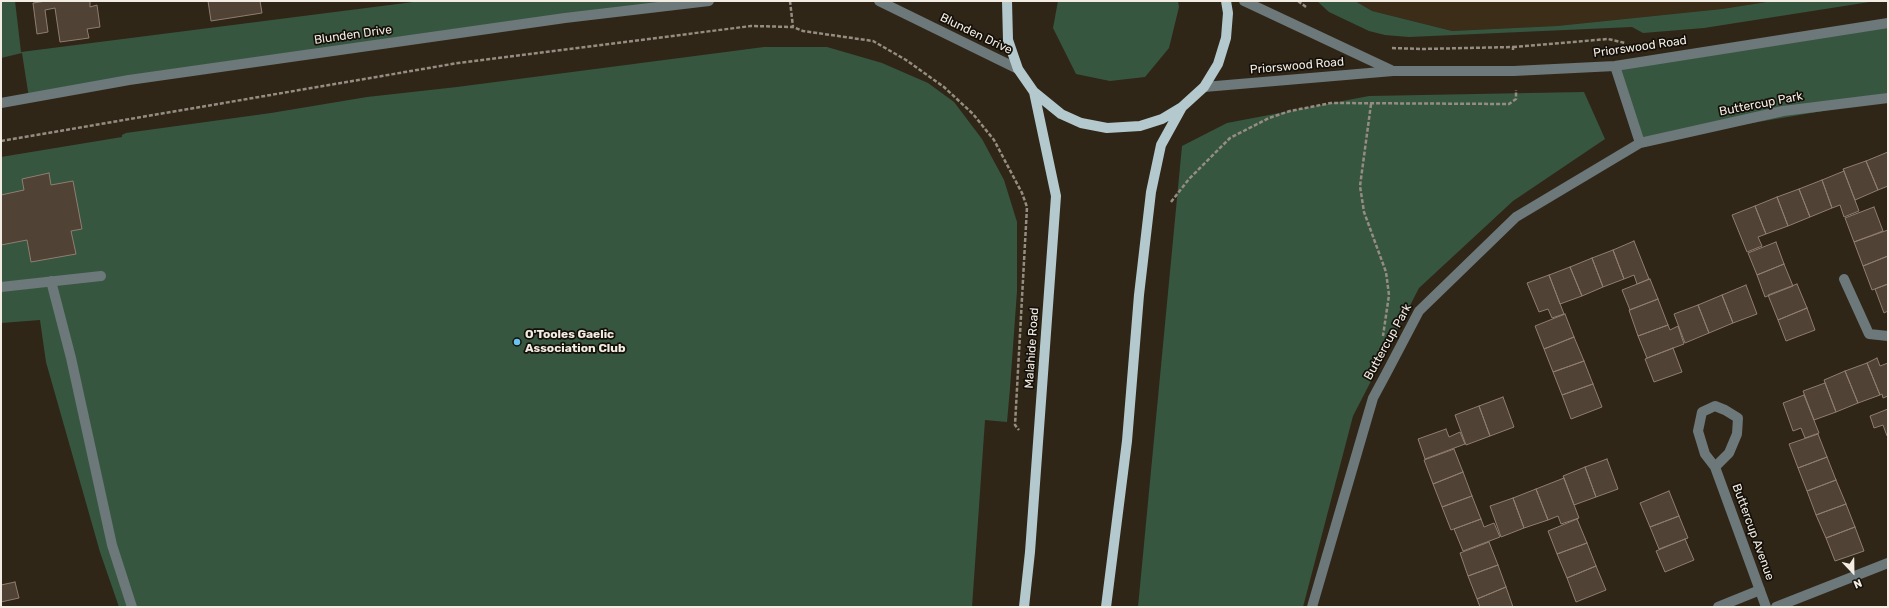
<!DOCTYPE html>
<style>
body{margin:0}
#map{position:relative;width:1889px;height:608px;overflow:hidden;background:#302617;font-family:Rubik,sans-serif}
canvas{display:block}
.frame{position:absolute;inset:0;border:2px solid #f3ece3;pointer-events:none}
.north{position:absolute;left:1833px;top:552px;width:40px;height:40px;-webkit-text-stroke:3px #14100a;paint-order:stroke;rotate:158deg;font-size:11px;font-weight:700;line-height:16px;text-align:center;color:#f3ece3}
.north::after{content:'';display:block;margin:auto;width:14px;height:18px;background:#f3ece3;clip-path:polygon(50% 0,100% 100%,50% 72%,0 100%)}
</style>
<div id="map">
<canvas width="1889" height="608"></canvas>
<div class="frame"></div>
<div class="north">N</div>
</div>
<script>
const ctx = document.querySelector('canvas').getContext('2d');
ctx.lineJoin = 'round';
function fill(path, color) {
  ctx.fillStyle = color;
  ctx.fill(path, 'evenodd');
}
function shape(rows) {
  const path = new Path2D();
  for (const r of rows) {
    path.moveTo(r[0], r[1]);
    for (let i = 2; i < r.length; i += 2) path.lineTo(r[i], r[i + 1]);
  }
  return path;
}
function strokePath(path, color, width, dash) {
  ctx.strokeStyle = color;
  ctx.lineWidth = width;
  ctx.lineCap = dash ? 'butt' : 'round';
  ctx.setLineDash(dash || []);
  ctx.stroke(path);
}
function drawText(font, color, halo, rows, align = 'center') {
  ctx.font = font + ' Rubik,sans-serif';
  ctx.lineWidth = 3.5;
  ctx.setLineDash([]);
  ctx.textBaseline = 'middle';
  ctx.strokeStyle = halo;
  ctx.fillStyle = color;
  for (const [text, x, y, turn = 0] of rows) {
    ctx.save();
    ctx.translate(x, y);
    ctx.rotate((+turn || 0) * Math.PI / 180);
    ctx.textAlign = isNaN(turn) ? turn : align;
    if (halo) ctx.strokeText(text, 0, 0);
    ctx.fillText(text, 0, 0);
    ctx.restore();
  }
}
const built = shape([
 [1355,1,1773,1,1722,9,1557,26,1452,31,1372,11]
]);
const green = shape([
 [1,1,15,1,21,52,421,1,688,1,29,98,22,53,1,58],
 [1058,1,1178,1,1179,7,1169,48,1145,77,1110,81,1076,74,1053,28],
 [1317,1,1355,1,1372,11,1452,31,1557,26,1722,9,1773,1,1876,1,1704,28,1643,33,1632,27,1409,37,1385,35,1369,31,1329,12],
 [1888,24,1888,100,1640,142,1615,66],
 [764,47,827,47,882,63,928,83,954,102,982,139,1004,180,1017,222,1017,291,1010,388,1007,422,985,420,972,607,119,607,100,552,46,362,40,320,1,323,1,157,122,137,122,135,126,133,271,113,367,97,457,87],
 [1584,92,1605,139,1513,201,1419,288,1353,416,1303,607,1138,607,1182,146,1227,123,1369,96]
]);
const building = shape([
 [46,1,90,1,90,7,97,5,100,27,87,29,89,38,60,42,55,8,45,10,48,32,37,34,33,3,46,1],
 [208,1,260,1,262,13,211,21,208,1],
 [1888,152,1888,186,1878,190,1866,161,1888,152],
 [1866,161,1878,190,1855,200,1843,169,1866,161],
 [1844,171,1859,211,1844,217,1840,205,1832,208,1822,180,1844,171],
 [49,173,51,185,73,181,82,229,71,231,76,254,31,262,27,240,1,245,1,195,24,190,22,179,49,173],
 [1822,180,1832,208,1810,217,1799,189,1822,180],
 [1799,189,1810,217,1788,226,1777,197,1799,189],
 [1777,197,1788,226,1766,234,1755,206,1777,197],
 [1755,206,1766,234,1758,237,1762,246,1747,252,1732,215,1755,206],
 [1874,207,1883,231,1854,242,1845,218,1874,207],
 [1888,230,1888,256,1863,266,1854,242,1888,230],
 [1634,241,1649,279,1637,284,1634,275,1624,279,1613,250,1634,241],
 [1776,242,1784,264,1757,275,1748,253,1776,242],
 [1613,250,1624,279,1603,287,1592,258,1613,250],
 [1888,256,1888,284,1872,290,1863,266,1888,256],
 [1592,258,1603,287,1582,296,1570,267,1592,258],
 [1784,264,1793,286,1765,297,1757,275,1784,264],
 [1570,267,1582,296,1560,304,1549,275,1570,267],
 [1549,275,1564,314,1552,318,1548,309,1539,312,1527,283,1549,275],
 [1650,279,1658,299,1630,310,1622,290,1650,279],
 [1797,284,1807,308,1778,320,1768,295,1797,284],
 [1888,284,1888,311,1884,313,1875,289,1888,284],
 [1746,285,1757,314,1733,323,1722,295,1746,285],
 [1722,295,1733,323,1709,333,1698,305,1722,295],
 [1658,299,1668,325,1638,336,1629,310,1658,299],
 [1698,305,1709,333,1685,343,1674,314,1698,305],
 [1807,308,1815,330,1786,341,1778,320,1807,308],
 [1565,314,1574,337,1544,349,1535,326,1565,314],
 [1668,325,1670,330,1678,326,1684,344,1647,358,1638,336,1668,325],
 [1574,337,1584,361,1553,372,1544,349,1574,337],
 [1673,348,1682,372,1654,382,1645,359,1673,348],
 [1877,358,1880,366,1888,363,1888,396,1883,398,1882,394,1880,395,1867,363,1877,358],
 [1584,361,1593,384,1562,395,1553,372,1584,361],
 [1867,363,1880,395,1858,403,1845,371,1867,363],
 [1845,371,1858,403,1836,412,1824,380,1845,371],
 [1825,383,1836,412,1814,420,1803,391,1825,383],
 [1593,384,1602,407,1571,419,1562,395,1593,384],
 [1804,395,1819,433,1805,438,1801,428,1793,431,1783,403,1804,395],
 [1503,397,1514,427,1490,436,1479,406,1503,397],
 [1479,406,1490,436,1466,445,1455,415,1479,406],
 [1888,409,1888,436,1887,436,1883,425,1874,428,1870,416,1888,409],
 [1446,429,1449,437,1460,432,1465,444,1425,459,1418,439,1446,429],
 [1818,434,1827,457,1798,468,1789,444,1818,434],
 [1454,449,1463,472,1433,484,1424,460,1454,449],
 [1827,457,1836,480,1807,491,1798,468,1827,457],
 [1607,459,1618,489,1596,497,1585,467,1607,459],
 [1585,467,1596,497,1574,505,1563,476,1585,467],
 [1463,472,1472,496,1442,507,1433,484,1463,472],
 [1564,478,1579,518,1561,524,1558,516,1548,520,1536,489,1564,478],
 [1836,480,1846,504,1816,515,1807,491,1836,480],
 [1536,489,1548,520,1524,528,1513,498,1536,489],
 [1669,491,1679,516,1650,527,1640,503,1669,491],
 [1472,496,1481,519,1451,530,1442,507,1472,496],
 [1513,498,1524,528,1501,537,1490,506,1513,498],
 [1846,504,1855,527,1826,538,1816,515,1846,504],
 [1679,516,1688,538,1659,549,1650,527,1679,516],
 [1481,519,1484,527,1494,523,1500,537,1463,551,1454,529,1481,519],
 [1577,519,1587,543,1557,554,1548,531,1577,519],
 [1855,527,1864,551,1835,561,1826,538,1855,527],
 [1685,539,1694,560,1665,572,1656,551,1685,539],
 [1489,542,1498,565,1468,576,1460,553,1489,542],
 [1587,543,1596,566,1567,578,1557,554,1587,543],
 [1498,565,1506,587,1477,599,1468,576,1498,565],
 [1596,566,1606,590,1576,602,1567,578,1596,566],
 [15,582,19,598,1,602,1,585,15,582],
 [1506,587,1513,607,1480,607,1477,599,1506,587]
]);
const path = shape([
 [790,1,793,27],
 [1298,1,1306,7],
 [1513,47,1608,39,1625,43],
 [1392,48,1422,49,1513,47,1513,51],
 [1371,104,1360,186,1364,212,1386,272,1389,295,1383,336],
 [1,141,458,63,751,26,793,27,803,31,873,41,906,60,944,87,973,114,994,140,1022,193,1027,207,1015,425,1019,430],
 [1171,202,1189,179,1230,138,1269,118,1290,111,1331,103,1509,104,1516,99,1516,90]
]);
const minor = shape([
 [879,1,1018,69],
 [1244,1,1391,70],
 [1615,66,1640,143],
 [1204,87,1393,71,1514,71,1615,66,1888,23],
 [1,103,129,80,565,18,709,1],
 [1844,279,1869,334,1888,336],
 [51,281,71,358,112,545,132,607],
 [1,287,101,276],
 [1715,467,1729,453,1737,434,1738,418,1725,410,1715,406,1702,412,1698,431,1705,454,1715,467,1766,607],
 [1312,607,1373,398,1387,372,1419,311,1516,217,1640,143,1783,111,1888,98],
 [1718,607,1760,590],
 [1776,607,1888,563]
]);
const major = shape([
 [1007,1,1008,40,1018,69,1034,92,1061,114,1081,123,1107,128,1140,126,1162,119,1182,107,1204,87,1218,64,1226,38,1228,13,1226,1],
 [1024,607,1030,552,1056,196,1034,92],
 [1106,607,1127,441,1139,295,1151,192,1161,145,1182,107]
]);
const markers = [
 [517,342,4,"#66c4ef"]
];
const streetNames = [
 ["Blunden Drive",976,34,26],
 ["Blunden Drive",353,35,-8],
 ["Priorswood Road",1640,47,-8],
 ["Priorswood Road",1297,66,-5],
 ["Buttercup Park",1761,104,-11],
 ["Buttercup Park",1388,342,-61],
 ["Malahide Road",1032,348,-86],
 ["Buttercup Avenue",1753,532,70]
];
const poiNames = [
 ["O'Tooles Gaelic",525,335],
 ["Association Club",525,349]
];
fill(built, '#3b2d18');
fill(green, '#375640');
fill(building, '#514236');
strokePath(building, '#8f7e70', 1);
strokePath(path, '#958d81', 2.5, [4, 2]);
strokePath(minor, '#6d787a', 10);
strokePath(major, '#b3c9ce', 10);
for (const [x, y, r, color] of markers) {
  const dot = new Path2D();
  dot.arc(x, y, r, 0, 2 * Math.PI);
  ctx.fillStyle = color;
  ctx.fill(dot);
  strokePath(dot, '#14100a', 1.5);
}
drawText('12px', '#f3ece3', '#14100a', streetNames);
drawText('bold 12px', '#f3ece3', '#14100a', poiNames, 'left');
</script>
